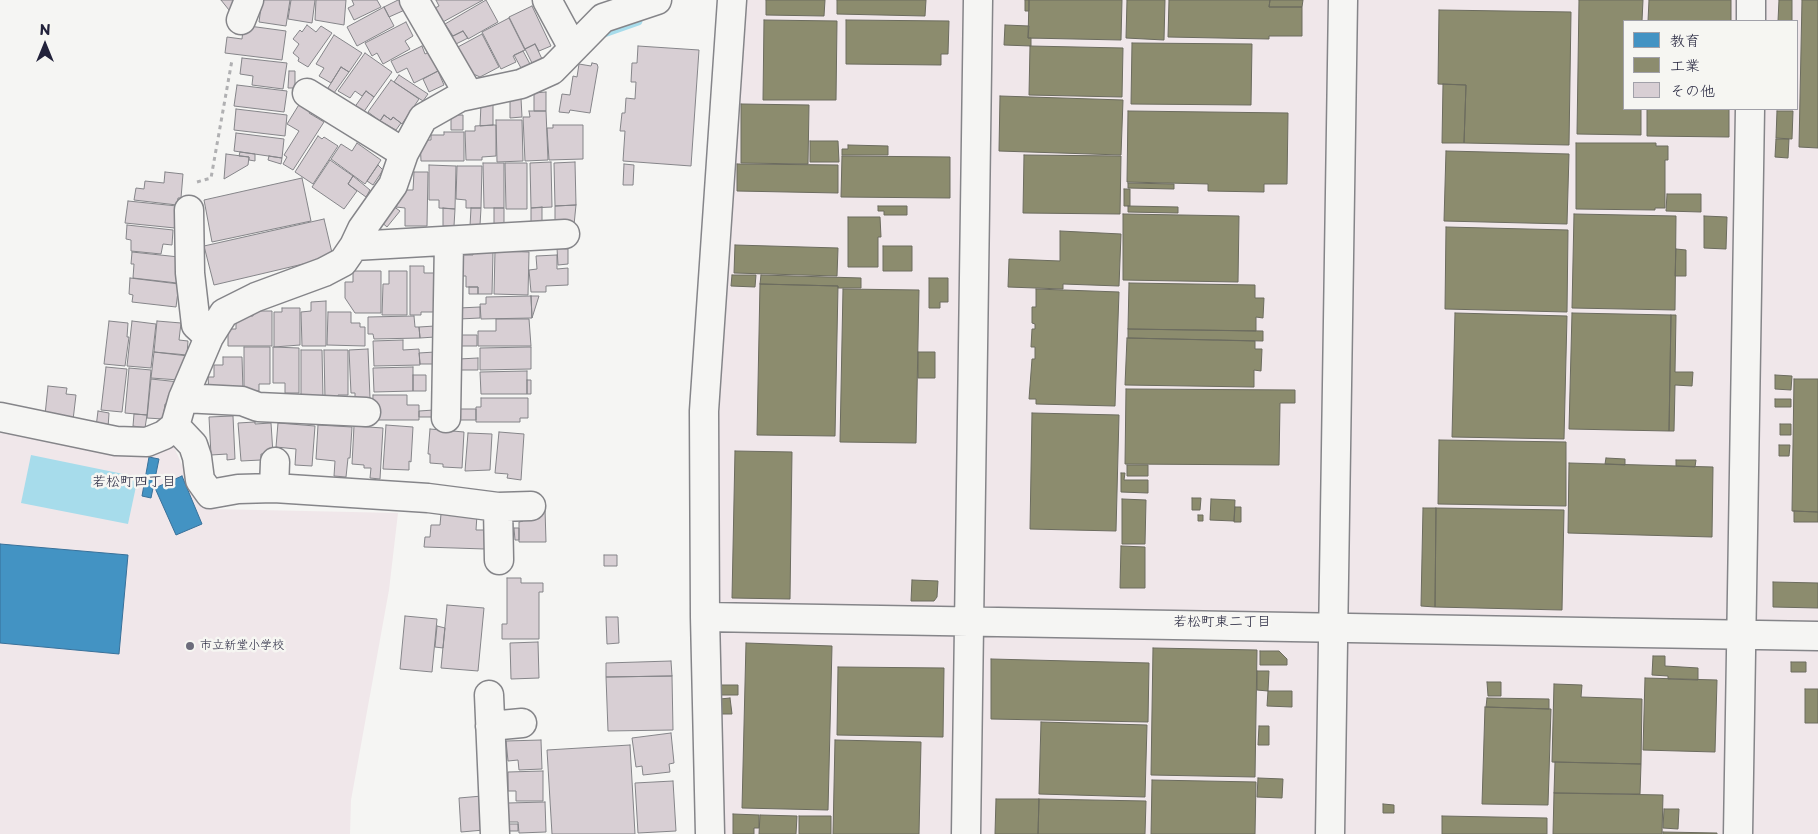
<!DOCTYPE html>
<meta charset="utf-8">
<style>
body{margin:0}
#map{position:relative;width:1818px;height:834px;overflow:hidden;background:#f5f5f3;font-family:"Playpen Sans","Klee One",sans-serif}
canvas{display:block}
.legend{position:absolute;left:1623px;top:20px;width:175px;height:90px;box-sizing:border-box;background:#f6f6f2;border:1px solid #a1a1a9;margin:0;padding:6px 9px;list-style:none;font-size:15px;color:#22223b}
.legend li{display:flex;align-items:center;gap:10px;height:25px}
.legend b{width:25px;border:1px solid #a1a1a9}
.north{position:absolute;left:20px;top:20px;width:50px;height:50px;-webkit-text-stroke:4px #f6f6f2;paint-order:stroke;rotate:0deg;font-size:14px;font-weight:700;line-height:20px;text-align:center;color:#22223b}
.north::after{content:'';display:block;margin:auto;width:18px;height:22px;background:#22223b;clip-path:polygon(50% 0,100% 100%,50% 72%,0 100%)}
</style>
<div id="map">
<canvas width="1818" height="834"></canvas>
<ul class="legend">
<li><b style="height:14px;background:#4393c3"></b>教育</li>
<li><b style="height:14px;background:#8c8c6e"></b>工業</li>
<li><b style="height:14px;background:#d8cfd4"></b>その他</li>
</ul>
<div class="north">N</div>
</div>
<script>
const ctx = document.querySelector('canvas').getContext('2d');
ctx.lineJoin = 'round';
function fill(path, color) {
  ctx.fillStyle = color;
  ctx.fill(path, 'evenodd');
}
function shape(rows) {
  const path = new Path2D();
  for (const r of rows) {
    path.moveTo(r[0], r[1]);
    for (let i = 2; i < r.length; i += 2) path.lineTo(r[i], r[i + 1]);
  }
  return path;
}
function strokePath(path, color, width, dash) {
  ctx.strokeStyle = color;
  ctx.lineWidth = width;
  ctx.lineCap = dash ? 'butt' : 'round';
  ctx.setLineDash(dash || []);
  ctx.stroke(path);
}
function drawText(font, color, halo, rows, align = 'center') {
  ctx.font = font + ' "Playpen Sans","Klee One",sans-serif';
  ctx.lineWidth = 5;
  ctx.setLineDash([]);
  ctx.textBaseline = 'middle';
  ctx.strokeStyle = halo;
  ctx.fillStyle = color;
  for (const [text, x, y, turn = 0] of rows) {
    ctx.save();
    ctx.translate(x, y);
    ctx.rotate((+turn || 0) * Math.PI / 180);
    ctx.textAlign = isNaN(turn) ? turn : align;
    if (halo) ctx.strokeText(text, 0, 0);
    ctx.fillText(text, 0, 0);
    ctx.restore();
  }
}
const built = shape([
 [743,0,1818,0,1818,834,715,834,713,403],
 [1624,21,1797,21,1797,109,1624,109],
 [0,429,121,455,174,447,192,487,213,509,398,513,389,590,351,800,350,834,0,834]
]);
const water = shape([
 [31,455,138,477,128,524,21,503]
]);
const schools = shape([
 [149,457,159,459,151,498,142,496,149,457],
 [182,476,202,524,176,535,155,488,182,476],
 [0,544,128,555,119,654,0,643,0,544]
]);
const industry = shape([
 [766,0,825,0,824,16,766,15,766,0],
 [837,0,926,0,925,16,837,14,837,0],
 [1025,0,1029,0,1029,11,1025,11,1025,0],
 [1029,0,1122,0,1121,40,1028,38,1029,0],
 [1127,0,1165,0,1164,40,1126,38,1127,0],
 [1169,0,1270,0,1269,7,1302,7,1302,36,1269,36,1269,39,1168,37,1169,0],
 [1270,0,1303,0,1302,7,1269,7,1270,0],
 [1579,0,1643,0,1642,21,1624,21,1624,109,1641,109,1641,135,1577,134,1579,0],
 [1649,0,1731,0,1731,21,1648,21,1649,0],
 [1779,0,1792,0,1792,21,1778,21,1779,0],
 [1802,0,1818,0,1818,148,1799,147,1802,0],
 [1439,10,1571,12,1569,145,1464,143,1466,85,1438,84,1439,10],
 [764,20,837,21,836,100,763,100,764,20],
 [846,20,949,21,948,54,941,54,941,65,846,64,846,20],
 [1005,25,1029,26,1028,38,1031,38,1031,46,1004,45,1005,25],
 [1132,43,1252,44,1251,105,1131,104,1132,43],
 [1030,46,1123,48,1122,97,1029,95,1030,46],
 [1443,84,1466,85,1464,143,1442,143,1443,84],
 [1000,96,1123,100,1121,155,999,151,1000,96],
 [741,104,809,105,808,164,741,163,741,104],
 [1647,109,1729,109,1729,137,1647,136,1647,109],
 [1128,111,1288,113,1287,184,1264,184,1264,192,1208,191,1208,184,1127,182,1128,111],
 [1777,111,1793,111,1792,139,1776,138,1777,111],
 [1776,139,1789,139,1788,158,1775,157,1776,139],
 [810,141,838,141,839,162,810,162,810,141],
 [1576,143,1656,143,1656,146,1668,146,1668,160,1665,160,1665,208,1655,208,1655,210,1576,209,1576,143],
 [848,145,888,146,888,155,842,155,842,149,848,149,848,145],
 [1446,151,1569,154,1567,224,1444,221,1446,151],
 [1024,155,1121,156,1120,214,1023,213,1024,155],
 [842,156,950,157,950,198,841,197,842,156],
 [737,164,838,165,838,193,737,191,737,164],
 [1128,183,1174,184,1174,189,1128,188,1128,183],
 [1124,189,1130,189,1130,206,1124,206,1124,189],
 [1667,194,1701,194,1701,212,1666,211,1667,194],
 [878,206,907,206,907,215,884,215,884,211,878,211,878,206],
 [1128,206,1178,207,1178,213,1128,212,1128,206],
 [1123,214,1239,216,1238,282,1123,280,1123,214],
 [1574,214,1676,216,1675,310,1572,308,1574,214],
 [1704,216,1727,217,1726,249,1704,248,1704,216],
 [848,217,880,217,881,237,878,237,878,267,848,267,848,217],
 [1446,227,1568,230,1567,312,1445,309,1446,227],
 [1060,231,1121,234,1119,286,1063,284,1063,289,1008,287,1009,259,1060,261,1060,231],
 [735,245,838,248,837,276,734,273,735,245],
 [883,246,912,246,912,271,883,271,883,246],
 [1676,249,1686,250,1686,276,1675,276,1676,249],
 [732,275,756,275,755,287,731,286,732,275],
 [761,275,861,278,861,288,838,288,838,286,760,284,761,275],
 [929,278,948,278,948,302,940,302,940,308,929,308,929,278],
 [1129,283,1255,285,1255,298,1264,298,1263,318,1256,317,1256,331,1128,329,1129,283],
 [760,284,838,286,835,436,757,435,760,284],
 [843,289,919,290,916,443,840,442,843,289],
 [1036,289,1119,292,1115,406,1036,404,1036,399,1029,399,1032,359,1035,359,1035,347,1031,347,1032,329,1035,329,1035,324,1032,323,1032,307,1036,307,1036,289],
 [1455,313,1567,316,1564,439,1452,437,1455,313],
 [1572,313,1671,315,1669,431,1569,429,1572,313],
 [1671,315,1676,315,1675,372,1693,372,1692,386,1675,385,1674,431,1669,431,1671,315],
 [1128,329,1263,331,1263,341,1128,338,1128,329],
 [1127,338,1255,341,1255,349,1262,349,1261,371,1254,370,1254,387,1125,385,1127,338],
 [918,352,935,352,935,378,918,378,918,352],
 [1775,375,1792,376,1791,390,1775,389,1775,375],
 [1794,379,1818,379,1818,512,1792,511,1794,379],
 [1126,389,1295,390,1295,403,1280,403,1279,465,1125,464,1126,389],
 [1775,399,1791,399,1791,407,1775,407,1775,399],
 [1032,413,1119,415,1116,531,1030,529,1032,413],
 [1780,424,1791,424,1791,435,1780,435,1780,424],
 [1439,440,1566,442,1566,506,1438,504,1439,440],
 [1779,445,1790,445,1789,456,1779,456,1779,445],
 [735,451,792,452,790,599,732,598,735,451],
 [1606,458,1625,459,1625,465,1605,464,1606,458],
 [1676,460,1696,460,1695,467,1676,466,1676,460],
 [1569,463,1713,467,1712,537,1568,533,1569,463],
 [1127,465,1148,465,1148,476,1127,476,1127,465],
 [1121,473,1125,473,1124,480,1148,480,1148,493,1121,492,1121,473],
 [1192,498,1201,498,1200,510,1192,510,1192,498],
 [1122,499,1146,500,1145,544,1122,544,1122,499],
 [1211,499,1235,500,1234,521,1210,520,1211,499],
 [1235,507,1241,507,1241,522,1234,522,1235,507],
 [1423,508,1436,508,1435,607,1421,606,1423,508],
 [1436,508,1564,510,1562,610,1435,607,1436,508],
 [1794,511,1818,512,1818,522,1794,522,1794,511],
 [1198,515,1203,515,1203,521,1198,521,1198,515],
 [1121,546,1145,547,1145,588,1120,588,1121,546],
 [912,580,938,581,937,597,934,601,911,601,912,580],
 [1773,582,1818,583,1818,608,1773,607,1773,582],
 [746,643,832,646,828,810,742,808,746,643],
 [1153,648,1257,650,1255,777,1151,775,1153,648],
 [1260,651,1279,651,1287,659,1287,665,1260,665,1260,651],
 [1653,656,1665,656,1665,666,1698,668,1698,680,1668,679,1668,676,1652,675,1653,656],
 [991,659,1149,663,1148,722,991,719,991,659],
 [1791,662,1806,662,1806,672,1791,672,1791,662],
 [838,667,944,668,943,737,837,735,838,667],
 [1257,671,1269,671,1268,691,1257,690,1257,671],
 [1645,678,1717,680,1715,752,1643,750,1645,678],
 [1487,682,1501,682,1501,696,1488,696,1487,682],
 [1554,684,1582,685,1581,697,1642,699,1641,764,1552,762,1554,684],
 [720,685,738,685,738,695,720,695,720,685],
 [1805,689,1818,689,1818,723,1805,723,1805,689],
 [1268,691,1292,691,1292,707,1267,706,1268,691],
 [730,698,732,714,721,714,720,699,730,698],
 [1487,698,1549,699,1549,709,1486,707,1487,698],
 [1485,707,1551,709,1548,805,1482,804,1485,707],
 [1041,722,1147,725,1145,797,1039,794,1041,722],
 [1259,726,1269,726,1269,745,1258,745,1259,726],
 [835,740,921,742,919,834,833,834,835,740],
 [1555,762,1641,764,1640,794,1554,793,1555,762],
 [1258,778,1283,779,1282,798,1257,797,1258,778],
 [1152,780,1256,782,1255,834,1151,834,1152,780],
 [1554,793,1663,795,1662,834,1553,834,1554,793],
 [996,799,1039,799,1038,834,995,834,996,799],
 [1039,799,1146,801,1145,834,1038,834,1039,799],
 [1383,804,1394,805,1394,813,1383,813,1383,804],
 [1664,809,1679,809,1678,829,1663,828,1664,809],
 [733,814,759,815,759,828,754,828,754,834,733,834,733,814],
 [760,815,797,816,796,834,759,834,760,815],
 [799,816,831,816,831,834,799,834,799,816],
 [1442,816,1547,818,1547,834,1442,834,1442,816],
 [1663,832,1717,833,1717,834,1663,834,1663,832]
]);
const stream = shape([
 [599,37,601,34,638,21]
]);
const building = shape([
 [221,0,243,0,229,10,221,0],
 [262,0,290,0,286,26,259,22,262,0],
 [291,0,315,0,312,23,288,19,291,0],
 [316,0,346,0,344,25,315,20,316,0],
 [352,0,377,0,381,7,354,20,348,8,354,5,352,0],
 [398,0,402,0,407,9,389,17,384,7,398,0],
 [436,0,483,0,441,23,433,9,439,6,436,0],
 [486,0,498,22,468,39,463,31,453,36,445,24,486,0],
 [532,6,551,46,539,51,535,44,525,49,509,17,532,6],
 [384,7,394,26,357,46,347,27,384,7],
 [509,18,525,50,513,56,516,62,501,69,482,32,509,18],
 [406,22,413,36,405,41,410,49,383,64,377,53,372,56,365,43,406,22],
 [307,25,316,32,321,26,332,33,308,67,298,61,299,58,293,53,299,44,293,39,300,30,302,32,307,25],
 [249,26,286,31,282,60,225,53,227,37,242,39,243,30,249,26],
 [463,31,468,38,454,45,449,36,451,34,453,36,463,31],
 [482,34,499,67,480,77,469,72,456,48,482,34],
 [334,35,362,53,349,72,341,67,331,83,319,76,324,68,316,64,334,35],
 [535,44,542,59,532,63,525,49,535,44],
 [422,46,425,54,429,52,438,71,414,83,407,68,397,73,391,61,422,46],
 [638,46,699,50,691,166,623,161,625,131,620,131,622,113,625,113,626,98,635,99,636,82,631,82,632,63,637,63,638,46],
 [523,51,530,64,521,68,514,55,523,51],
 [365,53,392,72,374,97,366,91,362,96,355,91,350,98,338,91,365,53],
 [242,58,287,63,283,89,252,85,253,76,240,74,242,58],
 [592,63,597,64,598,67,590,113,570,110,569,113,559,112,562,94,570,95,573,76,577,77,579,64,591,66,592,63],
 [341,67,349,72,334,93,328,88,341,67],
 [289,71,295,71,295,88,288,88,289,71],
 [438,71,444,85,429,92,423,79,438,71],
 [399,75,428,94,423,101,394,82,399,75],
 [391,80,419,99,402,124,393,117,391,120,384,115,380,121,368,112,391,80],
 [237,85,287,91,284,112,234,106,237,85],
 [366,91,374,97,363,113,354,108,366,91],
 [546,92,546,111,534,111,534,93,546,92],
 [521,98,522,117,510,118,510,100,521,98],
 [300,103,311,110,309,113,324,122,293,170,283,164,287,157,284,155,299,131,287,124,300,103],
 [481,104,493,104,493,125,480,126,481,104],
 [236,109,287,115,285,136,234,130,236,109],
 [529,111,546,111,548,160,525,161,523,117,530,117,529,111],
 [384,115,391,120,393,117,401,123,396,130,380,121,384,115],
 [451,115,463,115,463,130,451,130,451,115],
 [496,120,522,120,523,161,497,162,496,120],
 [493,125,496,125,496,156,482,157,482,160,466,160,465,131,475,131,475,126,493,125],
 [553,125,583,125,583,159,549,160,547,128,553,128,553,125],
 [444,132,464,132,464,161,421,161,420,140,431,140,431,135,444,135,444,132],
 [236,133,284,139,282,158,234,151,236,133],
 [318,136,322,139,324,137,338,146,313,184,295,172,318,136],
 [357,143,381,160,365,184,331,159,341,144,352,151,357,143],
 [240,152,255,154,255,161,249,160,249,157,239,156,240,152],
 [226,154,249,157,248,165,224,179,226,154],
 [269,156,282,158,281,164,268,160,269,156],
 [330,160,353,176,348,184,357,191,344,209,312,187,330,160],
 [551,162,552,207,531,208,530,163,551,162],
 [575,162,576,205,555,206,554,163,575,162],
 [483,163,504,163,504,208,484,208,483,163],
 [505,163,527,163,527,209,506,209,505,163],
 [624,164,634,165,633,185,623,185,624,164],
 [378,165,383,170,373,185,367,181,378,165],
 [429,165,456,166,455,209,439,208,439,200,429,200,429,165],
 [457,166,482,166,481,208,466,208,466,200,456,199,457,166],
 [165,172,183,174,181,198,178,198,177,205,134,200,136,188,144,189,145,181,164,183,165,172],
 [414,172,428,172,427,226,405,226,405,208,396,207,405,190,413,190,414,172],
 [353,176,370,190,366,197,348,184,353,176],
 [302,178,311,221,212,242,204,200,302,178],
 [128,201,177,206,175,228,125,223,128,201],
 [576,205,574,225,563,224,563,220,555,220,555,206,576,205],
 [393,206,400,211,387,227,380,221,393,206],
 [542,207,542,225,531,225,531,208,542,207],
 [443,208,455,209,454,226,443,226,443,208],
 [471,208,481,208,480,225,470,226,471,208],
 [494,208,504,208,504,225,494,226,494,208],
 [324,219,333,257,214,285,204,246,324,219],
 [127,225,173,230,172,245,163,244,161,254,131,251,131,240,126,239,127,225],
 [557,248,568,249,568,264,558,265,557,248],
 [495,251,529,252,528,295,494,294,495,251],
 [132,252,179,257,177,283,133,278,134,264,131,264,132,252],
 [473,252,493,252,492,294,478,294,478,287,466,287,466,276,461,276,461,255,473,255,473,252],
 [557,255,557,269,568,268,568,285,546,286,546,292,531,292,529,270,537,269,536,256,557,255],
 [410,266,424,266,424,273,435,273,435,312,421,312,421,315,410,315,410,266],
 [353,271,381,271,381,313,355,313,345,298,345,282,353,282,353,271],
 [389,271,407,271,407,315,382,315,383,284,389,284,389,271],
 [130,278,179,284,176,307,132,302,133,295,129,294,130,278],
 [469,287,478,287,478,294,469,294,469,287],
 [531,296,539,296,532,318,531,296],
 [531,296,532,318,481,319,480,304,486,304,486,297,531,296],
 [326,301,326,346,302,346,301,312,311,311,311,302,326,301],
 [480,307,480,318,459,319,459,308,480,307],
 [282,308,300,308,300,345,274,347,274,312,282,312,282,308],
 [253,311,272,311,272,346,228,346,228,329,236,329,236,316,253,316,253,311],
 [328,312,351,312,351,323,360,323,360,327,365,327,365,346,327,345,328,312],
 [414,316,415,327,419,327,420,338,374,339,373,334,368,334,368,317,414,316],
 [496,319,529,319,531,346,478,346,478,331,496,331,496,319],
 [109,321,128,323,127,337,129,337,125,366,104,364,109,321],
 [132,321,156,324,151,368,127,366,132,321],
 [157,321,181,323,179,340,188,341,187,355,154,352,157,321],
 [435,326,435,337,420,338,419,327,435,326],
 [459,335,477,335,477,346,459,346,459,335],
 [403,340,403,350,419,349,420,365,374,366,373,341,403,340],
 [244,347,270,347,270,384,259,384,259,391,244,391,244,347],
 [273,347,299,348,299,393,285,393,285,383,273,383,273,347],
 [531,347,531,369,480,370,480,348,531,347],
 [368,349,370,398,355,398,355,393,351,393,349,350,368,349],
 [301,350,322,350,323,398,309,398,309,395,301,395,301,350],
 [324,350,348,350,348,395,338,395,338,399,325,399,324,350],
 [154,352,188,356,187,370,179,370,179,380,151,378,154,352],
 [435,352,435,364,420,364,419,353,435,352],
 [223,357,242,357,243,391,209,392,208,377,214,377,214,365,223,365,223,357],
 [478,358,478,370,459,370,459,359,478,358],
 [106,367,127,369,122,412,101,410,106,367],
 [413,367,413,391,374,392,373,368,413,367],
 [129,368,151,370,147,415,125,413,129,368],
 [527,371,527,394,481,394,480,372,527,371],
 [413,375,426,375,426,391,413,391,413,375],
 [151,379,179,382,172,405,165,404,163,419,147,418,151,379],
 [527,380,531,380,531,394,527,394,527,380],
 [48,386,67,388,66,394,76,395,73,420,45,415,48,386],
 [373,395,407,395,407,405,419,405,419,420,372,420,373,395],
 [481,398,528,398,528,418,520,418,520,422,476,422,476,407,481,407,481,398],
 [459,409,476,409,476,420,459,420,459,409],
 [434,410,434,417,419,417,419,411,434,410],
 [98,411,109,413,108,428,96,427,98,411],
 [134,414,147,415,145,428,133,426,134,414],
 [233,416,235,459,227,460,227,454,211,455,209,417,233,416],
 [255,422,255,424,271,423,273,454,261,454,261,460,241,461,238,423,255,422],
 [278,423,315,426,312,466,295,465,296,449,276,447,278,423],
 [318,425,352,427,350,458,348,458,346,477,334,476,335,461,316,459,318,425],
 [386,425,413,427,411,462,409,461,409,470,383,469,386,425],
 [354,426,383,428,380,479,370,478,371,468,364,468,364,465,352,464,354,426],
 [430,429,464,432,462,468,443,467,443,464,430,463,430,454,428,454,430,429],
 [499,432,524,434,521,480,507,478,508,474,495,473,499,432],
 [468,433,492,434,490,470,465,471,468,433],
 [531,509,545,509,546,542,519,542,519,522,523,521,523,518,531,509],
 [441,514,477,515,476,530,486,530,485,549,424,547,425,537,430,537,431,525,440,525,441,514],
 [514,528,519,528,519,540,515,540,514,528],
 [604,555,617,555,617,566,604,566,604,555],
 [507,578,521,578,521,583,543,583,543,592,539,592,539,639,502,639,502,624,507,624,507,578],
 [447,605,484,608,478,671,441,668,447,605],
 [405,616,437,619,432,672,400,669,405,616],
 [606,617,618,617,619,643,607,644,606,617],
 [437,626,445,628,443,648,435,647,437,626],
 [538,642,539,678,511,679,510,643,538,642],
 [671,661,672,676,606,677,606,663,671,661],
 [672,676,673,730,608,731,606,677,672,676],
 [671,733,674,763,669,764,670,772,643,775,642,766,636,767,632,738,671,733],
 [541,740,542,769,519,770,518,760,508,761,506,741,541,740],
 [630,745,635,834,552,834,547,750,630,745],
 [543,771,543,801,516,801,516,791,508,791,508,772,543,771],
 [673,781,676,831,638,833,635,783,673,781],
 [482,796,484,830,461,832,459,798,482,796],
 [545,802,546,832,519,833,518,822,509,822,508,803,545,802],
 [509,824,518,824,518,831,509,831,509,824]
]);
const path = shape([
 [197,182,211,178,232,60]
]);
const minor = shape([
 [414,0,469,95],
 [547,0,573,48],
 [241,20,249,0],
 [307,93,404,153],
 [189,210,190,273,196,325,209,337],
 [354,246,565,234],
 [183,398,242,401,258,407,366,412],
 [0,417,116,441,147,442,164,435,175,426,183,398,209,337,224,313,256,297,324,272,343,262,354,246,362,229,393,185,404,153,423,118,460,97,521,84,552,70,603,18,657,0],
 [446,418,449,241],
 [175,426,193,445,197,457,200,480,210,494,238,489,274,488,428,498,498,507,499,560],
 [274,488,275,462],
 [498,507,531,506],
 [489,695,495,834],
 [490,726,522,723]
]);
const tertiary = shape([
 [1751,21,1751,0],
 [705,617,1818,636],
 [710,834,705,617,704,411,732,0],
 [966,834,978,0],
 [1330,834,1343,0],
 [1738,834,1750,109]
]);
const markers = [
 [190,646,5,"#6c6c7b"]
];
const poiNames = [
 ["市立新堂小学校",200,646]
];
const neighbourhoodNames = [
 ["若松町四丁目",134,482],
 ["若松町東二丁目",1222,622]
];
fill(built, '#f0e7ea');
fill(water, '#a7dceb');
fill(schools, '#4393c3');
strokePath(schools, '#39719a', 1);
fill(industry, '#8c8c6e');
strokePath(industry, '#6c6c5f', 1);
strokePath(stream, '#a7dceb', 9);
fill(building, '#d8cfd4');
strokePath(building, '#858589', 1);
strokePath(minor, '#858589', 31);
strokePath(tertiary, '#858589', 31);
strokePath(path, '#b0b0b2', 3, [4, 4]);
strokePath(minor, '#f5f5f3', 28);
strokePath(tertiary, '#f5f5f3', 28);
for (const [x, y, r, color] of markers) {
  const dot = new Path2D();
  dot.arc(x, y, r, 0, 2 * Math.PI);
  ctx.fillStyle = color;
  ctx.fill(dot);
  strokePath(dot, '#f6f6f2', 2);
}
drawText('12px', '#22223b', '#f6f6f2', poiNames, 'left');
drawText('14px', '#22223b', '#f6f6f2', neighbourhoodNames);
</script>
